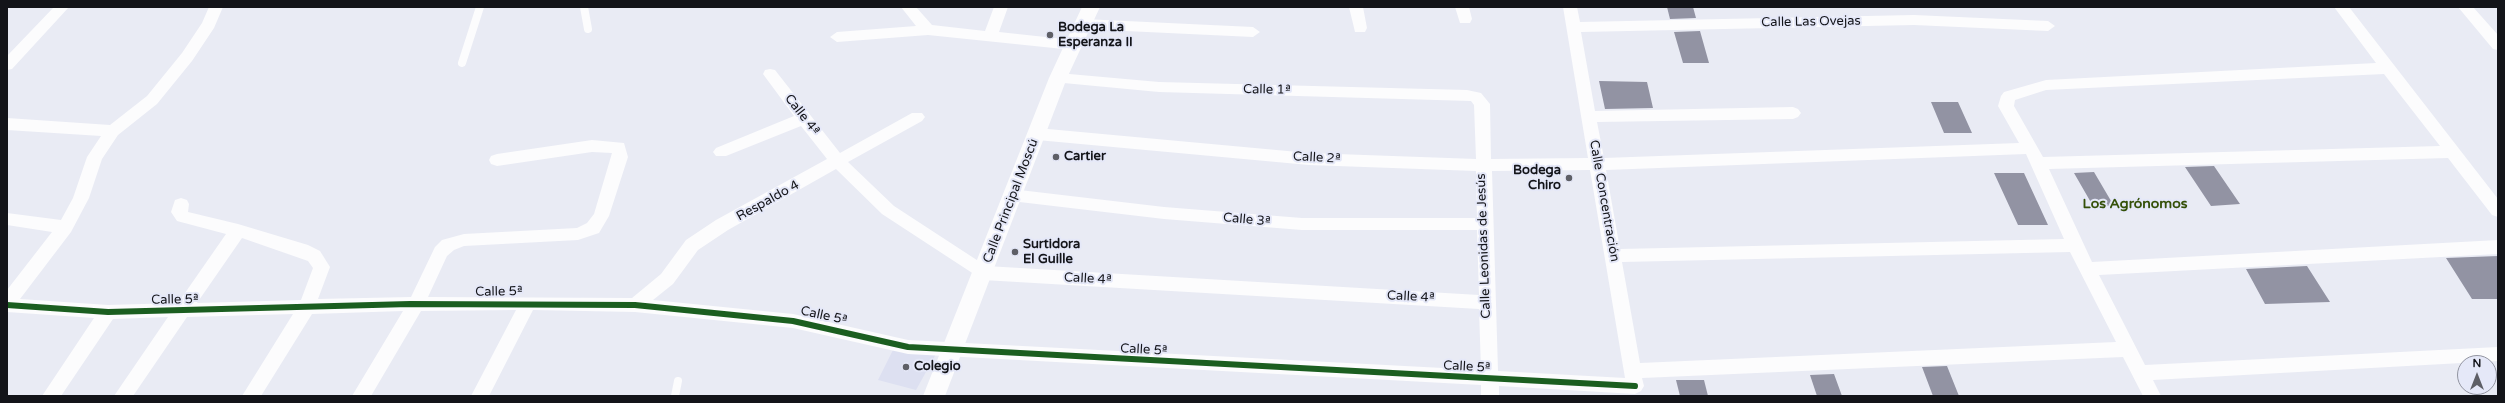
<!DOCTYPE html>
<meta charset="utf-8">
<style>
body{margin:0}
#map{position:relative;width:2505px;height:403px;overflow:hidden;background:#e9ebf4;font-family:"Varela Round",sans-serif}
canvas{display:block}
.frame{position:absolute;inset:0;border:8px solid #131419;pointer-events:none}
.north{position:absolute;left:2457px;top:355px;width:40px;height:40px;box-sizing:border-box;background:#e5e8f8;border:1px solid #91939f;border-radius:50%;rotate:0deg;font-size:11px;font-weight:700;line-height:16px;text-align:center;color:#131419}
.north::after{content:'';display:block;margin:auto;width:14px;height:18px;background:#5e5f66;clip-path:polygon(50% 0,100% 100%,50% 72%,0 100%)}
</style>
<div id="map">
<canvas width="2505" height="403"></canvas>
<div class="frame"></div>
<div class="north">N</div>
</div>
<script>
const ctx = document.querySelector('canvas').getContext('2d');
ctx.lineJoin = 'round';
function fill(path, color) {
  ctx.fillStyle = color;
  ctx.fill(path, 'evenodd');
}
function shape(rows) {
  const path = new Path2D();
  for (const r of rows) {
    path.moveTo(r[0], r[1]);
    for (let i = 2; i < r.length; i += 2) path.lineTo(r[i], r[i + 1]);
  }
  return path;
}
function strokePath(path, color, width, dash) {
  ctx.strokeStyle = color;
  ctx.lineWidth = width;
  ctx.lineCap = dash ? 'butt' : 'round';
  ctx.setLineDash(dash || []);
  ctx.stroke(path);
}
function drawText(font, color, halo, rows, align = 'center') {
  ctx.font = font + ' "Varela Round",sans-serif';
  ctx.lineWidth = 4;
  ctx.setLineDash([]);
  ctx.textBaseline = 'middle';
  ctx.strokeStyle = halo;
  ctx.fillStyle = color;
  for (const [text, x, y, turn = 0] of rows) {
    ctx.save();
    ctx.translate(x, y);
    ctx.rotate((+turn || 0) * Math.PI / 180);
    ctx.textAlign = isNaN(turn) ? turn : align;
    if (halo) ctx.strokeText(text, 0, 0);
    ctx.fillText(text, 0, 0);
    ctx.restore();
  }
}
const built = shape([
 [893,350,936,354,916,390,878,380]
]);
const building = shape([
 [1667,7,1693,7,1696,18,1670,19],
 [1700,31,1709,63,1683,63,1674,32],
 [1599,81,1647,82,1653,108,1605,109],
 [1931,102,1958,102,1972,133,1944,133],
 [2214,166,2240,204,2211,206,2185,167],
 [2094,172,2114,206,2093,206,2074,173],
 [1994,173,2024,173,2048,225,2018,225],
 [2498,256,2498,299,2472,299,2446,258],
 [2307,266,2330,302,2265,304,2246,269],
 [1947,366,1959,396,1933,396,1922,367],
 [1834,374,1842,396,1817,396,1810,375],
 [1676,380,1704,380,1708,396,1680,396]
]);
const service = shape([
 [584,7,588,29],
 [462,63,480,7],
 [675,396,678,381]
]);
const minor = shape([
 [54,7,69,7,12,69,7,70,7,56,54,7],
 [209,7,223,7,214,28,192,61,157,104,118,135,102,159,89,198,71,232,20,299,108,305,178,303,226,234,177,221,171,212,175,200,181,198,187,200,189,204,188,212,238,224,308,245,320,251,330,267,318,299,411,297,435,247,442,240,464,234,577,228,587,223,594,214,612,153,592,152,497,166,491,164,489,160,491,156,497,154,592,140,624,143,628,157,609,216,599,233,578,240,464,246,454,250,447,256,428,297,632,298,661,274,686,240,716,220,827,159,801,126,726,156,716,156,713,152,716,148,794,116,763,74,765,70,770,69,775,70,840,153,912,113,922,113,925,117,922,121,848,162,894,206,986,266,1479,295,1477,230,1302,230,1164,219,1011,201,1005,199,1003,195,1005,191,1011,189,1164,207,1302,218,1477,218,1476,171,1309,165,1037,140,1032,138,1029,134,1032,130,1037,128,1309,153,1476,159,1474,105,1471,101,1159,92,1053,82,1051,78,1053,74,1058,73,1159,82,1467,90,1481,93,1490,104,1491,159,1588,158,1563,7,1577,7,1580,22,1914,15,2048,21,2055,26,2048,31,1914,25,1581,32,1595,111,1793,107,1798,109,1801,113,1798,117,1793,119,1597,122,1604,158,2019,143,1998,106,2001,96,2004,92,2046,80,2376,63,2334,7,2349,7,2498,199,2498,217,2492,215,2448,158,2049,169,2092,262,2498,240,2498,254,2099,275,2145,365,2498,347,2498,361,2153,380,2161,396,2143,396,2123,357,1642,378,1644,386,1641,391,1635,394,1499,386,1499,396,1481,396,1481,385,908,354,793,328,635,312,533,310,489,396,471,396,516,310,421,311,371,396,352,396,403,311,312,314,261,396,242,396,293,314,187,317,133,396,114,396,168,317,113,319,61,396,42,396,94,318,7,312,7,290,52,232,7,225,7,213,61,220,73,198,87,157,101,136,7,130,7,118,110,125,147,96,182,53,202,23,209,7],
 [2384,74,2440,146,2043,157,2014,106,2015,100,2046,90,2384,74],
 [2026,154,2064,239,1620,249,1606,170,2026,154],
 [836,169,882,214,983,280,1479,309,1481,370,908,340,793,314,653,300,673,284,698,250,728,230,836,169],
 [1590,170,1625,378,1498,371,1492,171,1590,170],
 [242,238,308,261,313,268,301,300,197,303,242,238],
 [2070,252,2116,342,1640,363,1622,262,2070,252],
 [901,7,916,7,932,25,985,31,994,7,1008,7,999,32,1073,40,1080,45,1073,50,928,35,837,42,830,37,837,32,916,26,901,7],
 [1349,7,1363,7,1367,28,1365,32,1355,32,1349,7],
 [1455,7,1469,7,1472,19,1470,23,1460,23,1455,7],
 [2458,7,2473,7,2498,35,2498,50,2493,49,2458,7],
 [1083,19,1253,27,1260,32,1253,37,1083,29,1076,24,1083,19]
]);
const tertiary = shape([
 [1082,7,1100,7,1067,78,945,396,923,396,1049,78,1082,7]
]);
const cycleway = shape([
 [7,305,108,312,410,304,635,305,793,321,908,347,1635,386]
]);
const markers = [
 [1050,35,4,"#5e5f66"],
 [1056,157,4,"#5e5f66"],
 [1569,178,4,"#5e5f66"],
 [1015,252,4,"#5e5f66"],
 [906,367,4,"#5e5f66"]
];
const streetNames = [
 ["Calle Las Ovejas",1811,22,-1],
 ["Calle 1ª",1267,90,1],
 ["Calle 4ª",802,115,52],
 ["Calle 2ª",1317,158,3],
 ["Respaldo 4",768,201,-29],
 ["Calle Principal Moscú",1011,201,-69],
 ["Calle Concentración",1604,201,80],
 ["Calle 3ª",1247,220,5],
 ["Calle Leonidas de Jesús",1484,246,-92],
 ["Calle 4ª",1088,279,3],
 ["Calle 5ª",499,292,-1],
 ["Calle 4ª",1411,297,3],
 ["Calle 5ª",175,300,-1],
 ["Calle 5ª",824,316,12],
 ["Calle 5ª",1144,350,3],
 ["Calle 5ª",1467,367,3]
];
const poiNames = [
 ["Bodega La",1058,28],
 ["Esperanza II",1058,43],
 ["Cartier",1064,157],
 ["Bodega",1561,171,"right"],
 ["Chiro",1561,186,"right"],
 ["Surtidora",1023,245],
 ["El Guille",1023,260],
 ["Colegio",914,367]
];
const neighbourhoodNames = [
 ["Los Agrónomos",2135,204]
];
fill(built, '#dde0f1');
fill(building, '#9293a3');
strokePath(service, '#fcfcfd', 8);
fill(minor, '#fcfcfd');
fill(tertiary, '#fcfcfd');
strokePath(cycleway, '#1b5e20', 6);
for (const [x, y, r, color] of markers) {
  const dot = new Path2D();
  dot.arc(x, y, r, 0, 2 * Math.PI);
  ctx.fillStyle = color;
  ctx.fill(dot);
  strokePath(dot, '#e5e8f8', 1.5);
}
drawText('13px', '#131419', '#e5e8f8', streetNames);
drawText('bold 13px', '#131419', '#e5e8f8', poiNames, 'left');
drawText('bold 14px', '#345009', '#e5e8f8', neighbourhoodNames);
</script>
